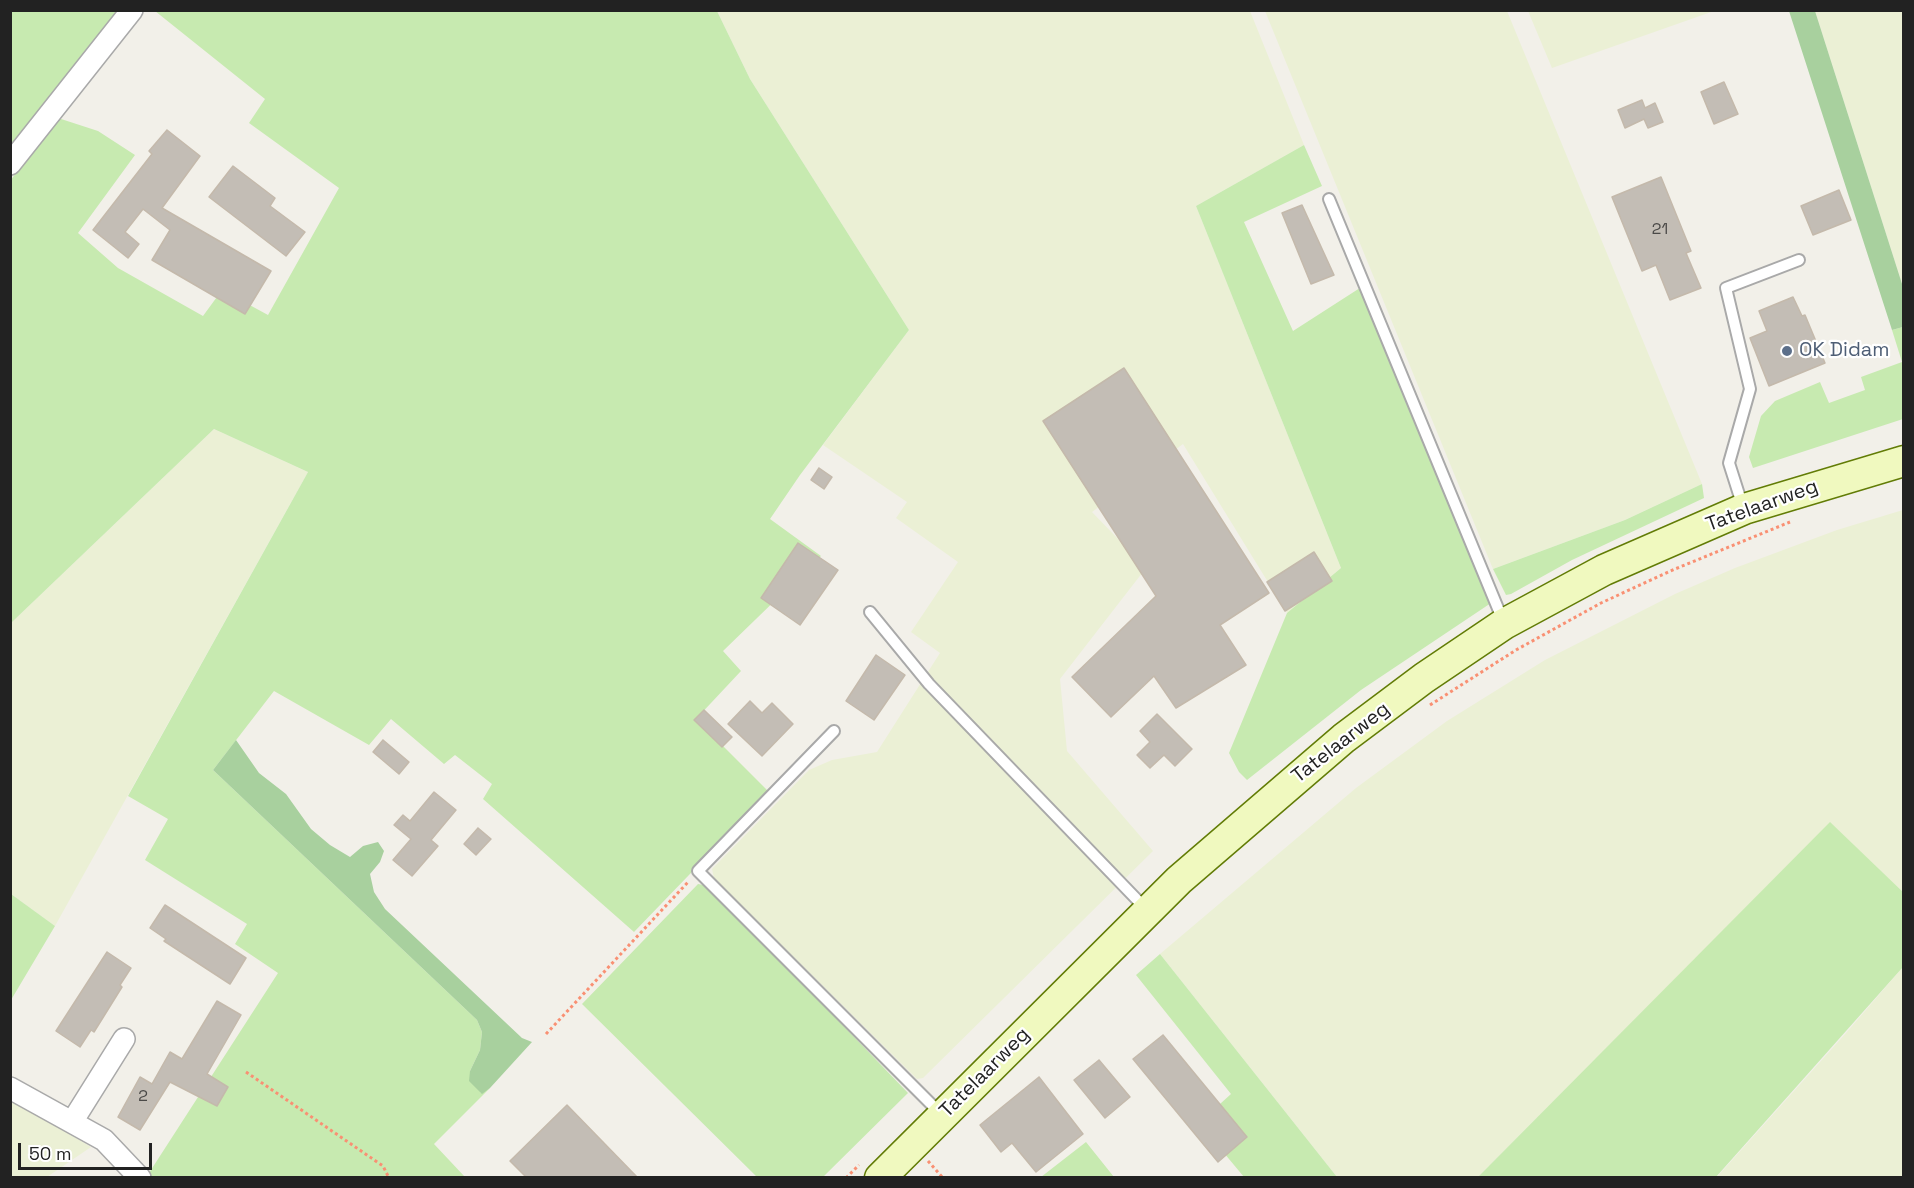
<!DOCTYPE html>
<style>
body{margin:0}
#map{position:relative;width:1914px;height:1188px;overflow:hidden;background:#f2f0e9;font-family:"Space Grotesk",sans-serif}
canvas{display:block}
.frame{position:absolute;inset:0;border:12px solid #222;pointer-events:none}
.scale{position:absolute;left:18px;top:1143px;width:134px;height:27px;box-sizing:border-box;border:3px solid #222;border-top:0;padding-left:8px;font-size:18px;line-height:21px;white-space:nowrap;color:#222;-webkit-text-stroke:4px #fff;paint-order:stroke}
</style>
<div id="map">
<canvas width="1914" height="1188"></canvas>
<div class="frame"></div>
<div class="scale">50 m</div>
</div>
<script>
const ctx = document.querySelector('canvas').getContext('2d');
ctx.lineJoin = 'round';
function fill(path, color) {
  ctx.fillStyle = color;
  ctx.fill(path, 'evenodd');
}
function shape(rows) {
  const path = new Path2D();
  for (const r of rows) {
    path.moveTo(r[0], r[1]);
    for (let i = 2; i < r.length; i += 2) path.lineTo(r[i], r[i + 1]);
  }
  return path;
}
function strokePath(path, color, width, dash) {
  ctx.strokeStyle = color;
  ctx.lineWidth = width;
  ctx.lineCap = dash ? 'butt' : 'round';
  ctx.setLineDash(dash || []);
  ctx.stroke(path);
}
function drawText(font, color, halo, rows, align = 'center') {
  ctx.font = font + ' "Space Grotesk",sans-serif';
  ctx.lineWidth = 4.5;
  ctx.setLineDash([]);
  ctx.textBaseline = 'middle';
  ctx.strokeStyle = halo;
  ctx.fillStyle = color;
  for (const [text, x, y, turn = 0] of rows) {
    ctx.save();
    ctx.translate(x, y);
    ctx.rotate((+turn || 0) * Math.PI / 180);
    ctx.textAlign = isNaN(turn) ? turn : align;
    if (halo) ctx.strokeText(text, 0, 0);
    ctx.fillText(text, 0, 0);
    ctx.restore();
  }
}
const farmland = shape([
 [717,11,1250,11,1304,145,1196,206,1341,568,1287,613,1183,444,1092,512,1146,568,1060,679,1067,751,1153,851,923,1078,917,1079,714,878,712,869,809,770,832,760,877,752,940,653,911,632,958,562,896,518,907,502,823,445,909,330,750,79],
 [1265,11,1507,11,1702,484,1625,520,1493,569],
 [1528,11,1714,11,1552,68],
 [1815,11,1903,11,1903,287],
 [214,429,308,472,55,926,11,894,11,623],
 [1903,510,1903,892,1830,823,1478,1177,1337,1177,1160,954,1356,788,1447,721,1545,660,1675,594,1735,568,1837,530],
 [1903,967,1903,1177,1716,1178,1846,1033],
 [10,1098,91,1147,47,1177,11,1177]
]);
const grass = shape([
 [11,11,125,11,11,159],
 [155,11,717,11,750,79,909,330,800,475,770,519,821,556,723,651,741,671,696,719,769,792,634,932,483,799,492,784,455,755,444,764,391,719,369,745,274,691,213,770,477,1020,482,1032,480,1050,470,1071,481,1093,490,1088,434,1144,465,1177,152,1178,149,1173,278,973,235,944,247,924,145,860,168,819,128,796,308,472,214,429,11,623,10,181,58,118,98,131,135,155,78,233,118,268,203,316,222,290,268,315,339,188,249,123,265,99],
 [1304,145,1322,186,1244,222,1293,331,1363,286,1491,603,1361,690,1247,780,1239,772,1229,753,1287,613,1341,568,1196,206],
 [1903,327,1903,419,1753,468,1749,457,1761,416,1775,401,1820,382,1829,403,1865,390,1861,377,1902,362,1892,330],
 [1702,484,1704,498,1572,560,1511,594,1506,595,1493,569,1625,520],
 [1830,822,1903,892,1903,967,1716,1177,1478,1177],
 [698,884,709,886,908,1093,823,1177,757,1177,582,1004],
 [11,894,55,926,11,1000],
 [1160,954,1337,1177,1244,1177,1199,1123,1231,1094,1136,975],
 [1086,1142,1114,1177,1041,1177]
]);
const forest = shape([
 [1789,11,1815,11,1903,287,1903,327,1892,330],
 [236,740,259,773,286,794,311,829,330,845,350,857,363,846,378,842,384,851,380,862,370,874,374,892,385,909,522,1038,532,1042,490,1088,482,1094,469,1081,470,1071,480,1050,482,1032,477,1020,213,770]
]);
const building = shape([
 [1724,82,1738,114,1714,124,1701,92,1724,82],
 [1642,100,1645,108,1655,103,1663,122,1648,128,1644,119,1625,128,1618,110,1642,100],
 [167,130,200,156,162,208,271,271,245,314,152,260,170,230,143,209,125,232,139,244,128,258,93,230,152,154,149,151,167,130],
 [233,166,275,198,270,206,305,232,286,256,209,197,233,166],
 [1661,177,1691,251,1686,253,1701,288,1670,300,1656,265,1642,271,1612,197,1661,177],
 [1839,190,1851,220,1813,235,1801,206,1839,190],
 [1302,205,1334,275,1311,284,1282,213,1302,205],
 [1793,297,1802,316,1805,315,1825,363,1769,386,1750,338,1767,331,1759,311,1793,297],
 [1124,368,1269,593,1220,625,1246,665,1176,708,1154,676,1111,717,1072,677,1156,596,1043,421,1124,368],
 [819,468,832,477,824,489,811,480,819,468],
 [798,543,838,570,800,625,761,598,798,543],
 [1314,552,1332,581,1285,611,1267,582,1314,552],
 [876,655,905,675,874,720,846,701,876,655],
 [750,701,762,713,772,703,793,724,762,756,728,724,750,701],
 [704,710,732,737,722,747,694,720,704,710],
 [1157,714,1192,749,1175,766,1164,755,1150,768,1137,755,1150,742,1140,731,1157,714],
 [383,740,409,762,399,774,373,752,383,740],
 [434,792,456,810,431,840,438,846,412,876,393,860,411,839,394,825,403,815,410,821,434,792],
 [478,828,491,839,476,855,464,844,478,828],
 [165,905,246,958,230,984,164,941,166,939,150,928,165,905],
 [107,952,131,968,120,985,122,987,94,1032,91,1030,80,1047,56,1031,107,952],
 [217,1001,241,1015,207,1074,228,1087,217,1106,170,1082,140,1130,118,1117,140,1077,152,1084,170,1052,182,1059,217,1001],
 [1163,1035,1247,1137,1218,1162,1133,1059,1163,1035],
 [1099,1060,1130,1097,1105,1118,1074,1080,1099,1060],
 [1039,1077,1083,1134,1036,1172,1012,1143,1001,1152,980,1125,1039,1077],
 [567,1105,638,1178,527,1178,510,1161,567,1105]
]);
const path = shape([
 [1430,705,1516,650,1601,603,1675,569,1790,522],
 [546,1034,689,881],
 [246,1072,383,1166,389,1178],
 [928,1161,943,1178],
 [846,1178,859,1165]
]);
const service = shape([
 [1329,199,1504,623],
 [1743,507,1729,463,1750,389,1726,288,1799,260],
 [870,612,929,684,1146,909],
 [834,731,698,871,942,1115]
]);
const minor = shape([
 [10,164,132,10],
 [10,1088,104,1140,140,1178],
 [72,1122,124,1039]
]);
const secondary = shape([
 [880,1178,1179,880,1344,738,1424,678,1504,624,1604,570,1744,509,1904,461]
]);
const markers = [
 [1787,351,6,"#5c6f8a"]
];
const numberNames = [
 ["21",1660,230],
 ["2",143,1097]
];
const serviceNames = [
 ["OK Didam",1799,351]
];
const streetNames = [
 ["Tatelaarweg",1762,506,-20],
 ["Tatelaarweg",1341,743,-38],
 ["Tatelaarweg",985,1073,-45]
];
fill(farmland, '#ebf0d5');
fill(grass, '#c7eab0');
fill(forest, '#a8d09e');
fill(building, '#c3bdb5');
strokePath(building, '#c4b9ab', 1.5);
strokePath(service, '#a9a9a9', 14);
strokePath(minor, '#a9a9a9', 24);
strokePath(secondary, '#627c06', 33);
strokePath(path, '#f99073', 3, [3, 3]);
strokePath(service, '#fff', 10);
strokePath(minor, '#fff', 21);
strokePath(secondary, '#f0f9bf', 30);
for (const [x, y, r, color] of markers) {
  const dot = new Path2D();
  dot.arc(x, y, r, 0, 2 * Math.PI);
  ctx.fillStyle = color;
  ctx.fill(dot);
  strokePath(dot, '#fff', 2);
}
drawText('16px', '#4a4947', null, numberNames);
drawText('20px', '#4e5e75', '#fff', serviceNames, 'left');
drawText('20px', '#222', '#fff', streetNames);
</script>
